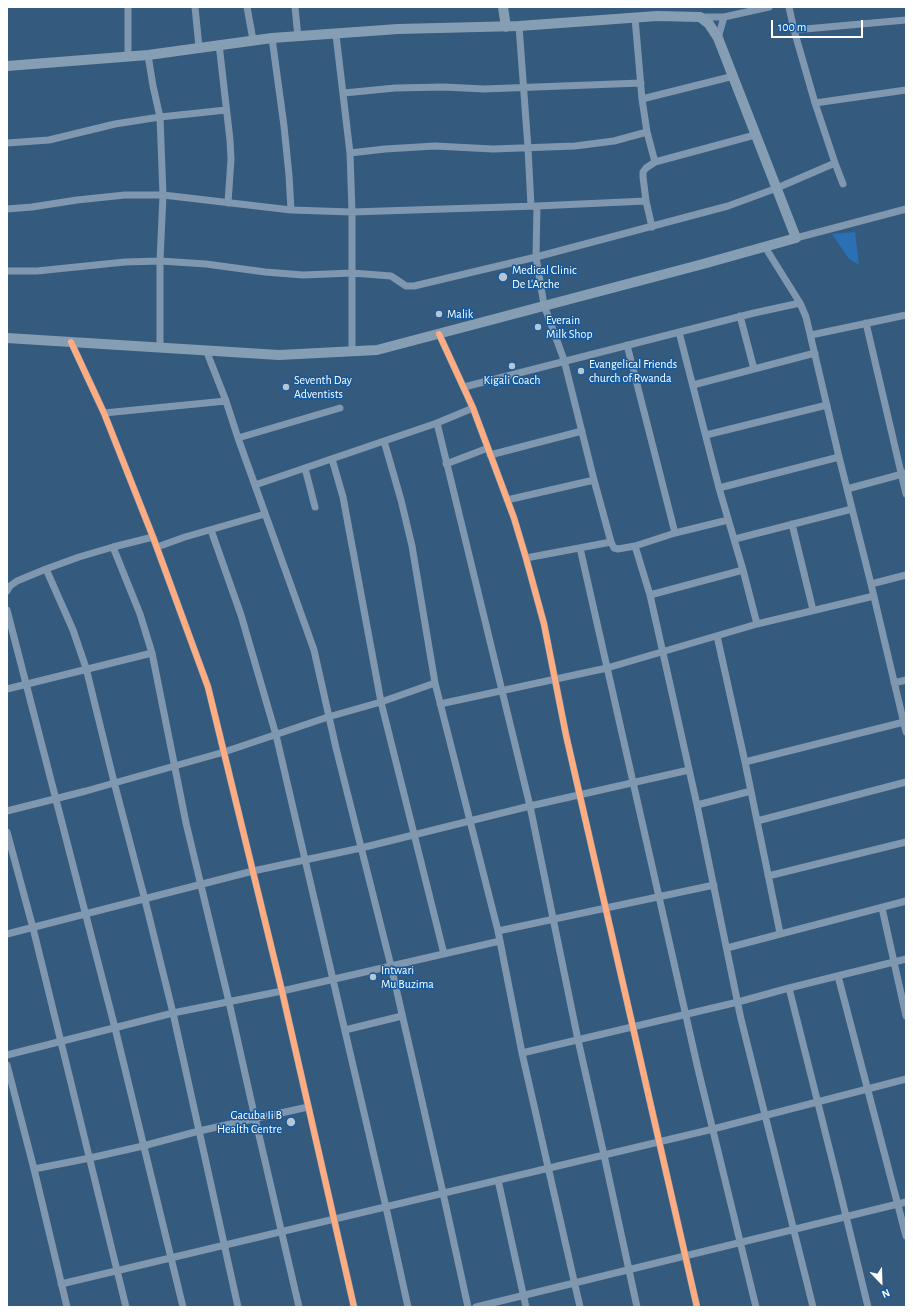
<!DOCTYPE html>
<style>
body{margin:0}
#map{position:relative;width:913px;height:1314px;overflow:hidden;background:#345a7e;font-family:"Alegreya Sans",sans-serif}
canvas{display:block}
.frame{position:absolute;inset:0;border:8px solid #fff;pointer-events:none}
.north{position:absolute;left:861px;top:1262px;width:40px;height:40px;-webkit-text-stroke:3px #155a9e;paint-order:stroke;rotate:157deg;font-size:11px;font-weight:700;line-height:16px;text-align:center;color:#fff}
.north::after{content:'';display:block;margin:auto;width:14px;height:18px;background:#fff;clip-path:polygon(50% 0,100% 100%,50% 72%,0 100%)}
.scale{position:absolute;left:771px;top:20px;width:92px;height:18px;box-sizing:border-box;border:2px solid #fff;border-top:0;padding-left:5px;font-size:12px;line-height:14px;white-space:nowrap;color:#fff;-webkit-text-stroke:3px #155a9e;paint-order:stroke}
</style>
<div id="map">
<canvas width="913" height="1314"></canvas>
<div class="frame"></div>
<div class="north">N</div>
<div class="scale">100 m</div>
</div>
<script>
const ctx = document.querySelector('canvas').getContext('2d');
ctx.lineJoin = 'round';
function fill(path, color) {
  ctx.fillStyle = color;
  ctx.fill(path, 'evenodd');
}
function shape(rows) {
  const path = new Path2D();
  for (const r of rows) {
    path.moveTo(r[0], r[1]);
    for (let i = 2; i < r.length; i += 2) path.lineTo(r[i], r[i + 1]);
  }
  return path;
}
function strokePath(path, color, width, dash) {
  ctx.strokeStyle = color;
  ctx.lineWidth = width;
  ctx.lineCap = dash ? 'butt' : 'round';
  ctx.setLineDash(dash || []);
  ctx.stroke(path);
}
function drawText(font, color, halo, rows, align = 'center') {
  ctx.font = font + ' "Alegreya Sans",sans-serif';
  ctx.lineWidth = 3;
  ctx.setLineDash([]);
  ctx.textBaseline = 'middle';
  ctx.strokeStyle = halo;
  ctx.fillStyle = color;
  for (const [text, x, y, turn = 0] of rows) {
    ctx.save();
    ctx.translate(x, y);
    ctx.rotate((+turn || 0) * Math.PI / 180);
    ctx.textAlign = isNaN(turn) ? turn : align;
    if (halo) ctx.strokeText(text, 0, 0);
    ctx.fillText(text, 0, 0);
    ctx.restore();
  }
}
const green = shape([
 [855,232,859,265,849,259,832,234]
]);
const street = shape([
 [128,7,128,57],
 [195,7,199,47],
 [247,7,253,40],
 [295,7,298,37],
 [789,7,794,30,815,103,835,163,843,184],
 [700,17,724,17,769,7],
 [635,18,642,99,647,132,655,162,755,135],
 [519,26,528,148,531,206],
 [794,30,906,20],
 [336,35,350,153,352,212,352,352],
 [272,38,284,126,289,175,291,210],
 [718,38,724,17],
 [219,44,230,140,231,159,228,203],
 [148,55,153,86,160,117,163,195,160,261,160,348],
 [344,93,395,88,444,87,484,89,641,83],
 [642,99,734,76],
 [815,103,906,90],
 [7,143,49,140,115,124,160,117,226,110],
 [350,153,385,149,435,146,493,149,575,146,614,141,647,132],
 [646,201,643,177,643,172,646,168,655,162],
 [537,206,536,257,544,305,564,360,594,480,611,542,614,548,618,549,635,546,675,533,728,520],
 [7,209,32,207,77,200,125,195,163,195,291,210,352,212,537,206,646,201,652,227],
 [796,238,906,209],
 [765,247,800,303,806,317,839,457,871,584,906,732],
 [7,271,37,271,125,262,160,261,206,264,265,272,303,275,352,273,391,276,406,286,414,286,536,257,728,206,777,188,835,163],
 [740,316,754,369],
 [866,323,906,494],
 [679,332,719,488,743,570,757,624],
 [439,334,473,408,514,518,526,558,544,624,566,735,697,1307],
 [811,335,906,315],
 [71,342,104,413,153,537,208,687,282,991,354,1307],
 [627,345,675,533],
 [206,350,226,401,238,438,314,650,336,748,391,966,443,1193,468,1307],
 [693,385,815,353],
 [464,387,754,313,800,303],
 [104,413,226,401],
 [437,423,530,806,578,1040,604,1155,637,1307],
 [706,435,827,405],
 [238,438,340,408],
 [384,441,401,500,412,546,435,683,498,931,522,1053,580,1307],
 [490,455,582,431],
 [332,459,343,497,381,702,444,954],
 [446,464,488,448],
 [305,468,315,507],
 [255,485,437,423,473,408],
 [719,488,839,457],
 [847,489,906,473],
 [507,500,594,480],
 [792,524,813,610],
 [211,530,241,615,276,735,386,1207,408,1307],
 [735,539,852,509],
 [635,546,650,595,697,805,741,1019,813,1307],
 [113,547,140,614,152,653,186,823,229,1002,255,1118,299,1307],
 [157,547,185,537,265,514],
 [580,548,698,1069,756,1307],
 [526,558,611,542],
 [46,569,73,630,86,668,114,782,145,900,173,1013,238,1307],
 [871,584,906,575],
 [7,591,10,586,17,581,46,569,79,557,113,547,153,537],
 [650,595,743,570],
 [7,610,115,1028,183,1307],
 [717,636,745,762,780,933],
 [894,683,906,680],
 [7,689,152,653],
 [440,704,607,668,757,624,874,596],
 [745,762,904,722],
 [697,805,751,791],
 [7,811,86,791,224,752,328,717,381,702,435,683],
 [757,821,906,782],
 [7,832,33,928,126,1307],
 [768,876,906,842],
 [882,908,906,1016],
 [498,931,714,885],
 [7,934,253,871,361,848,530,806,689,770],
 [727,948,906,901],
 [838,976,906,1236],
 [789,988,838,1183,868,1307],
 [345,1030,402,1016],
 [522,1053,738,1002,789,988,906,959],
 [7,1055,173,1013,282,991,500,941],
 [7,1065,34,1169,67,1307],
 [34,1169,90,1158,143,1146,199,1131,308,1107],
 [498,1180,526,1307],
 [61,1284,604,1155,713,1129,906,1079],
 [476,1307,906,1202]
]);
const secondary = shape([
 [503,7,506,27],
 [7,66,148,55,272,38,398,29,519,26,657,16,700,17,709,24,718,38,796,238,703,264,377,350,279,355,7,338]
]);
const cycleway = shape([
 [439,334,473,408,514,518,526,558,544,624,566,735,697,1307],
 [71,342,104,413,153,537,208,687,282,991,354,1307]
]);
const markers = [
 [503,277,5,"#b8c5d2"],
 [439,314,4,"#b8c5d2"],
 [538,327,4,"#b8c5d2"],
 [512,366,4,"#b8c5d2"],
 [581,371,4,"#b8c5d2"],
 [286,387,4,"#b8c5d2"],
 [373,977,4,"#b8c5d2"],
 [291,1122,5,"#b8c5d2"]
];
const poiNames = [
 ["Medical Clinic",512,270],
 ["De L'Arche",512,284],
 ["Malik",447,314],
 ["Everain",546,320],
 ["Milk Shop",546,334],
 ["Evangelical Friends",589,364],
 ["church of Rwanda",589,378],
 ["Seventh Day",294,380],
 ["Adventists",294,394],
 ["Kigali Coach",512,380,"center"],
 ["Intwari",381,970],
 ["Mu Buzima",381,984],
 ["Gacuba Ii B",282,1115,"right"],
 ["Health Centre",282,1129,"right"]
];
fill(green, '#2a70b4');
strokePath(street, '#7f97af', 7);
strokePath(secondary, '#869eb4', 10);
strokePath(cycleway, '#ffac80', 6);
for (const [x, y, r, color] of markers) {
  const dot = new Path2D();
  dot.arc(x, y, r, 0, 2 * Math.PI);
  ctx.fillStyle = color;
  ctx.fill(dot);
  strokePath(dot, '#155a9e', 1.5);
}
drawText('12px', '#fff', '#155a9e', poiNames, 'left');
</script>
